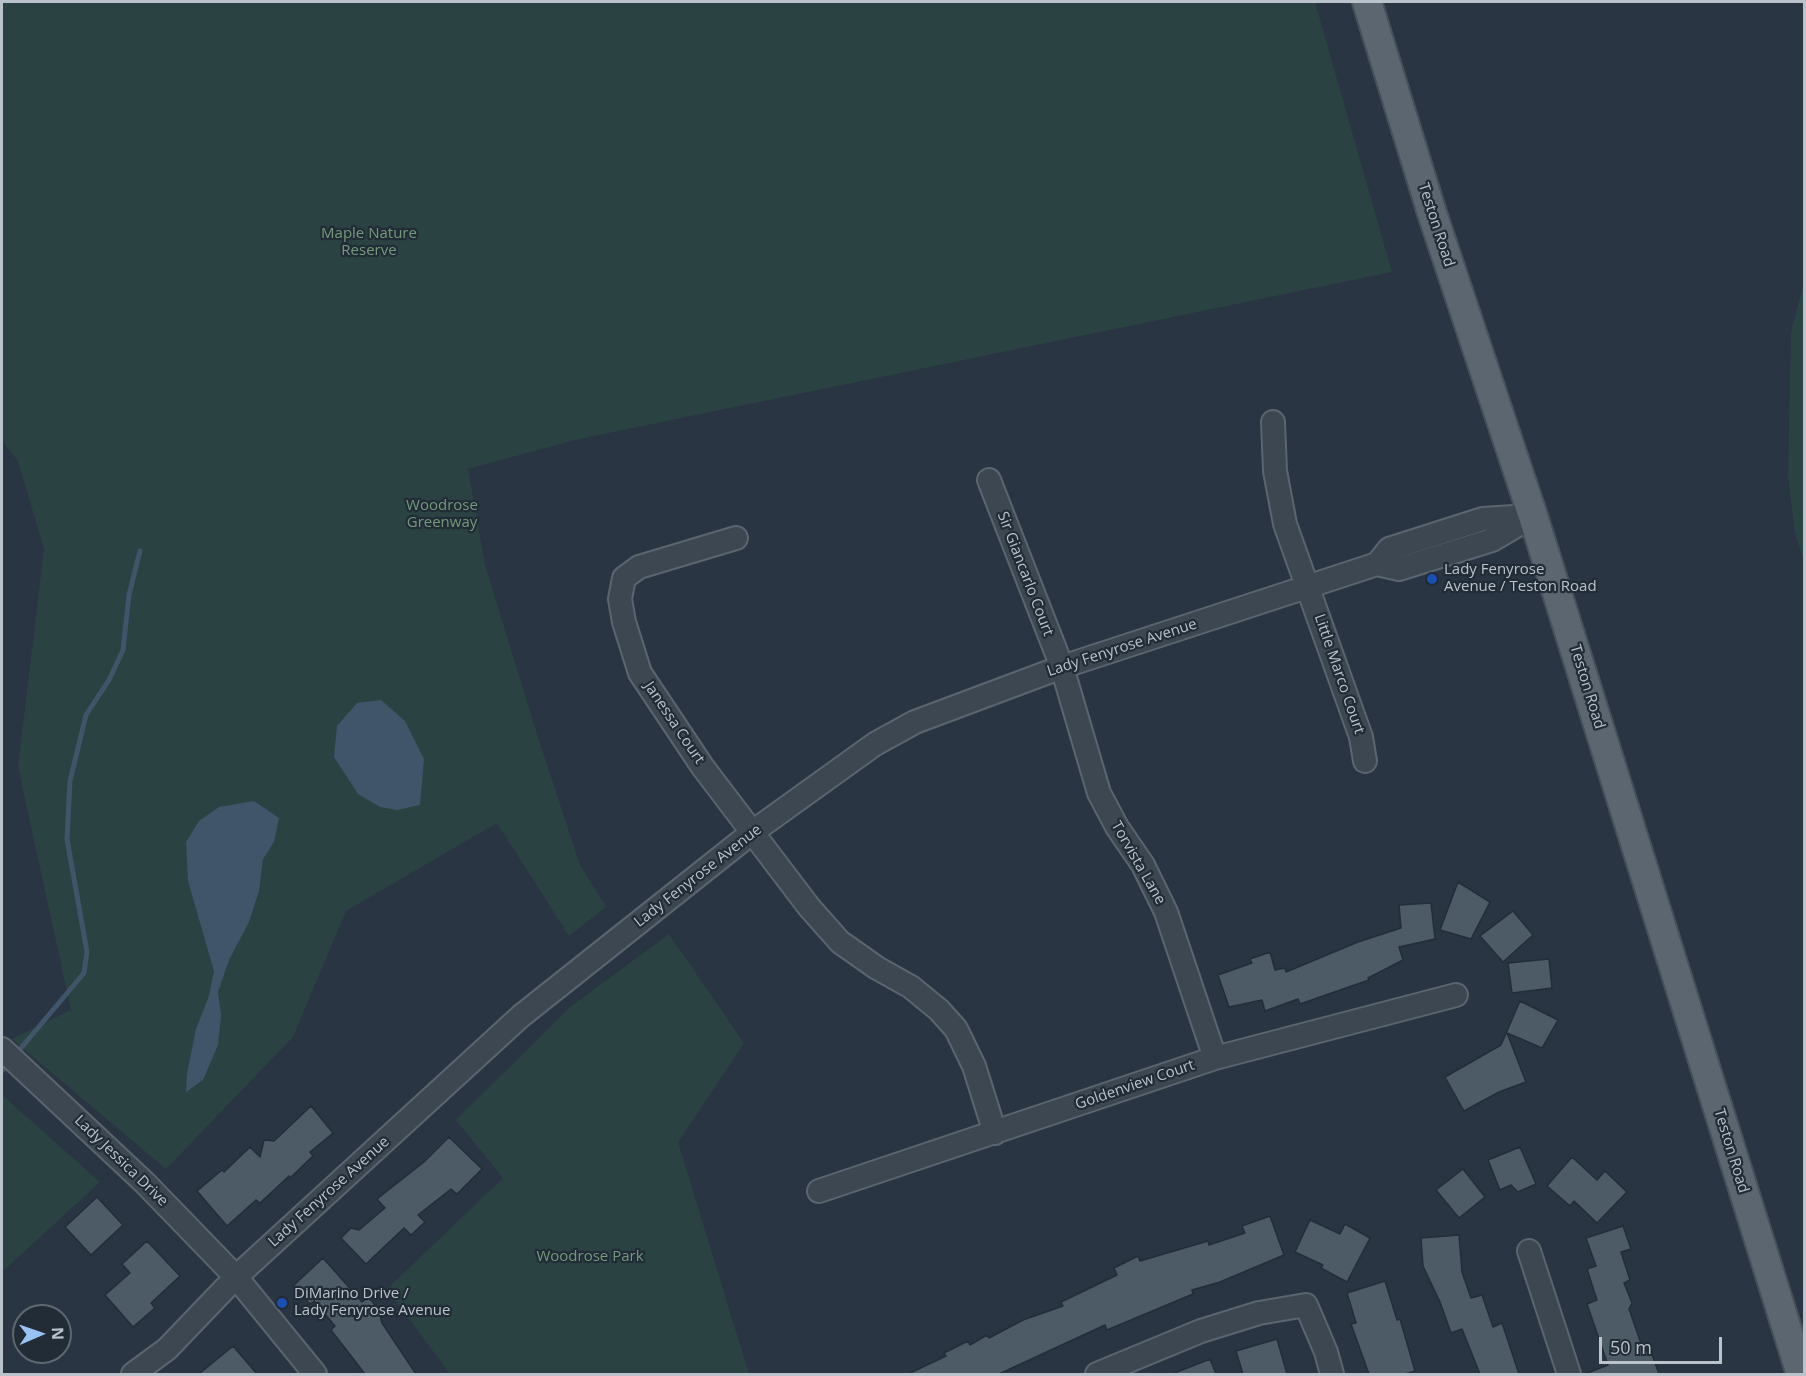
<!DOCTYPE html>
<style>
body{margin:0}
#map{position:relative;width:1806px;height:1376px;overflow:hidden;background:#293542;font-family:"Open Sans",sans-serif}
canvas{display:block}
.frame{position:absolute;inset:0;border:3px solid #bac2cb;pointer-events:none}
.north{position:absolute;left:12px;top:1304px;width:60px;height:60px;box-sizing:border-box;background:#212c37;border:2px solid #5e6872;border-radius:50%;rotate:88deg;font-size:16px;font-weight:700;line-height:24px;text-align:center;color:#bac2cb}
.north::after{content:'';display:block;margin:auto;width:21px;height:27px;background:#98c2f2;clip-path:polygon(50% 0,100% 100%,50% 72%,0 100%)}
.scale{position:absolute;left:1599px;top:1337px;width:123px;height:27px;box-sizing:border-box;border:3px solid #bac2cb;border-top:0;padding-left:8px;font-size:18px;line-height:21px;white-space:nowrap;color:#bac2cb;-webkit-text-stroke:4px #212c37;paint-order:stroke}
</style>
<div id="map">
<canvas width="1806" height="1376"></canvas>
<div class="frame"></div>
<div class="north">N</div>
<div class="scale">50 m</div>
</div>
<script>
const ctx = document.querySelector('canvas').getContext('2d');
ctx.lineJoin = 'round';
function fill(path, color) {
  ctx.fillStyle = color;
  ctx.fill(path, 'evenodd');
}
function shape(rows) {
  const path = new Path2D();
  for (const r of rows) {
    path.moveTo(r[0], r[1]);
    for (let i = 2; i < r.length; i += 2) path.lineTo(r[i], r[i + 1]);
  }
  return path;
}
function strokePath(path, color, width, dash) {
  ctx.strokeStyle = color;
  ctx.lineWidth = width;
  ctx.lineCap = dash ? 'butt' : 'round';
  ctx.setLineDash(dash || []);
  ctx.stroke(path);
}
function drawText(font, color, halo, rows, align = 'center') {
  ctx.font = font + ' "Open Sans",sans-serif';
  ctx.lineWidth = 4.5;
  ctx.setLineDash([]);
  ctx.textBaseline = 'middle';
  ctx.strokeStyle = halo;
  ctx.fillStyle = color;
  for (const [text, x, y, turn = 0] of rows) {
    ctx.save();
    ctx.translate(x, y);
    ctx.rotate((+turn || 0) * Math.PI / 180);
    ctx.textAlign = isNaN(turn) ? turn : align;
    if (halo) ctx.strokeText(text, 0, 0);
    ctx.fillText(text, 0, 0);
    ctx.restore();
  }
}
const green = shape([
 [2,2,1315,2,1392,272,579,439,468,469,485,565,536,731,580,865,606,907,569,936,497,823,346,911,293,1037,166,1169,12,1039,71,1010,18,767,44,549,18,461,2,441],
 [1804,281,1804,561,1795,533,1788,477,1791,332],
 [669,934,744,1043,678,1142,749,1374,450,1374,387,1289,503,1178,456,1120,569,1008],
 [2,1095,100,1182,2,1272]
]);
const water = shape([
 [381,700,405,721,424,759,420,805,397,810,380,807,358,794,334,757,337,726,357,703],
 [254,801,279,818,274,842,263,859,259,891,249,922,229,960,218,992,221,1015,218,1045,203,1080,186,1092,187,1074,196,1029,209,996,214,971,188,881,186,842,199,821,219,807]
]);
const stream = shape([
 [21,1048,84,973,87,952,67,839,70,781,86,715,109,680,123,650,129,595,140,551],
 [3,1070,4,1069]
]);
const building = shape([
 [1458,882,1490,902,1471,939,1440,930,1458,882],
 [1431,903,1435,939,1399,947,1403,960,1368,978,1369,980,1300,1004,1298,999,1265,1011,1262,1000,1229,1007,1218,975,1252,963,1250,959,1270,952,1275,970,1285,968,1286,972,1358,942,1401,928,1399,905,1431,903],
 [1513,911,1533,935,1503,962,1480,936,1513,911],
 [1549,959,1552,988,1512,993,1508,963,1549,959],
 [1520,1001,1558,1020,1542,1048,1507,1033,1526,1082,1499,1092,1464,1111,1445,1077,1501,1045,1520,1001],
 [311,1106,333,1133,310,1152,313,1156,290,1178,289,1176,260,1203,256,1200,227,1226,197,1191,222,1170,224,1172,250,1147,260,1157,264,1140,274,1141,311,1106],
 [449,1137,482,1169,457,1194,451,1189,418,1215,425,1222,411,1235,404,1228,366,1264,341,1238,351,1228,359,1230,385,1208,377,1199,424,1162,449,1137],
 [1520,1147,1536,1184,1518,1192,1511,1185,1500,1190,1488,1160,1520,1147],
 [1572,1157,1597,1180,1605,1171,1627,1192,1597,1223,1574,1201,1570,1206,1547,1186,1572,1157],
 [1463,1169,1485,1197,1459,1218,1436,1190,1463,1169],
 [97,1197,123,1225,91,1255,65,1227,97,1197],
 [1270,1216,1284,1255,1220,1282,1192,1290,1193,1294,1107,1330,1105,1325,999,1374,908,1374,946,1356,944,1353,968,1341,970,1345,987,1335,989,1338,1023,1320,1063,1306,1061,1302,1117,1275,1114,1268,1138,1256,1140,1261,1208,1241,1209,1245,1245,1233,1242,1226,1270,1216],
 [1310,1220,1340,1234,1345,1224,1370,1238,1347,1282,1321,1268,1323,1265,1295,1252,1310,1220],
 [1623,1226,1631,1249,1621,1252,1630,1280,1624,1283,1632,1303,1629,1309,1644,1352,1650,1349,1659,1374,1585,1374,1608,1365,1587,1304,1597,1300,1587,1269,1596,1266,1586,1238,1623,1226],
 [1459,1235,1462,1272,1471,1298,1482,1295,1493,1327,1502,1323,1519,1374,1480,1374,1462,1329,1451,1333,1440,1302,1423,1266,1421,1238,1459,1235],
 [147,1241,180,1276,151,1303,155,1308,133,1327,105,1295,130,1273,122,1264,147,1241],
 [323,1258,362,1302,368,1297,378,1308,382,1323,416,1374,365,1374,331,1330,335,1326,314,1301,310,1304,293,1286,323,1258],
 [1385,1281,1397,1320,1400,1319,1415,1371,1405,1374,1369,1374,1351,1324,1356,1323,1347,1293,1385,1281],
 [1277,1339,1287,1374,1243,1374,1236,1351,1277,1339],
 [233,1346,257,1374,199,1374,233,1346],
 [1210,1359,1216,1374,1172,1374,1210,1359]
]);
const minor = shape([
 [1273,422,1275,471,1285,524,1361,737,1365,761],
 [989,480,1062,667,1099,793,1117,827,1143,865,1166,912,1215,1058],
 [736,538,639,567,624,578,620,599,624,622,640,673,702,766,809,907,840,942,877,968,911,987,939,1010,956,1029,974,1066,995,1133],
 [1377,564,1389,549,1483,519,1529,516],
 [2,1049,145,1183,236,1277,315,1374],
 [819,1191,1215,1058,1456,995],
 [1529,1251,1569,1374],
 [133,1374,167,1349,236,1277,521,1016,754,831,875,744,915,722,1062,667,1377,564,1399,569,1492,540,1533,516],
 [1097,1374,1201,1331,1259,1313,1306,1305,1326,1352,1332,1374]
]);
const major = shape([
 [1367,2,1432,213,1533,516,1801,1374]
]);
const markers = [
 [1432,579,6,"#1a4fb4"],
 [282,1303,6,"#1a4fb4"]
];
const streetNames = [
 ["Teston Road",1436,225,72],
 ["Sir Giancarlo Court",1025,574,69],
 ["Lady Fenyrose Avenue",1122,648,-18],
 ["Little Marco Court",1339,674,71],
 ["Teston Road",1587,687,73],
 ["Janessa Court",674,723,56],
 ["Torvista Lane",1138,863,60],
 ["Lady Fenyrose Avenue",698,876,-38],
 ["Goldenview Court",1135,1085,-19],
 ["Teston Road",1731,1151,73],
 ["Lady Jessica Drive",121,1161,44],
 ["Lady Fenyrose Avenue",329,1192,-42]
];
const parkNames = [
 ["Maple Nature",369,234],
 ["Reserve",369,251],
 ["Woodrose",442,506],
 ["Greenway",442,523],
 ["Woodrose Park",590,1257]
];
const poiNames = [
 ["Lady Fenyrose",1444,570],
 ["Avenue / Teston Road",1444,587],
 ["DiMarino Drive /",294,1294],
 ["Lady Fenyrose Avenue",294,1311]
];
fill(green, '#2b4243');
fill(water, '#40546a');
strokePath(stream, '#40546a', 5);
fill(building, '#4d5b67');
strokePath(building, '#232e39', 1.5);
strokePath(minor, '#5b656f', 26);
strokePath(major, '#47505b', 32);
strokePath(minor, '#3d4751', 22);
strokePath(major, '#5b6671', 28);
for (const [x, y, r, color] of markers) {
  const dot = new Path2D();
  dot.arc(x, y, r, 0, 2 * Math.PI);
  ctx.fillStyle = color;
  ctx.fill(dot);
  strokePath(dot, '#212c37', 2);
}
drawText('15px', '#bac2cb', '#212c37', streetNames);
drawText('15px', '#739b79', '#212c37', parkNames);
drawText('15px', '#bac2cb', '#212c37', poiNames, 'left');
</script>
